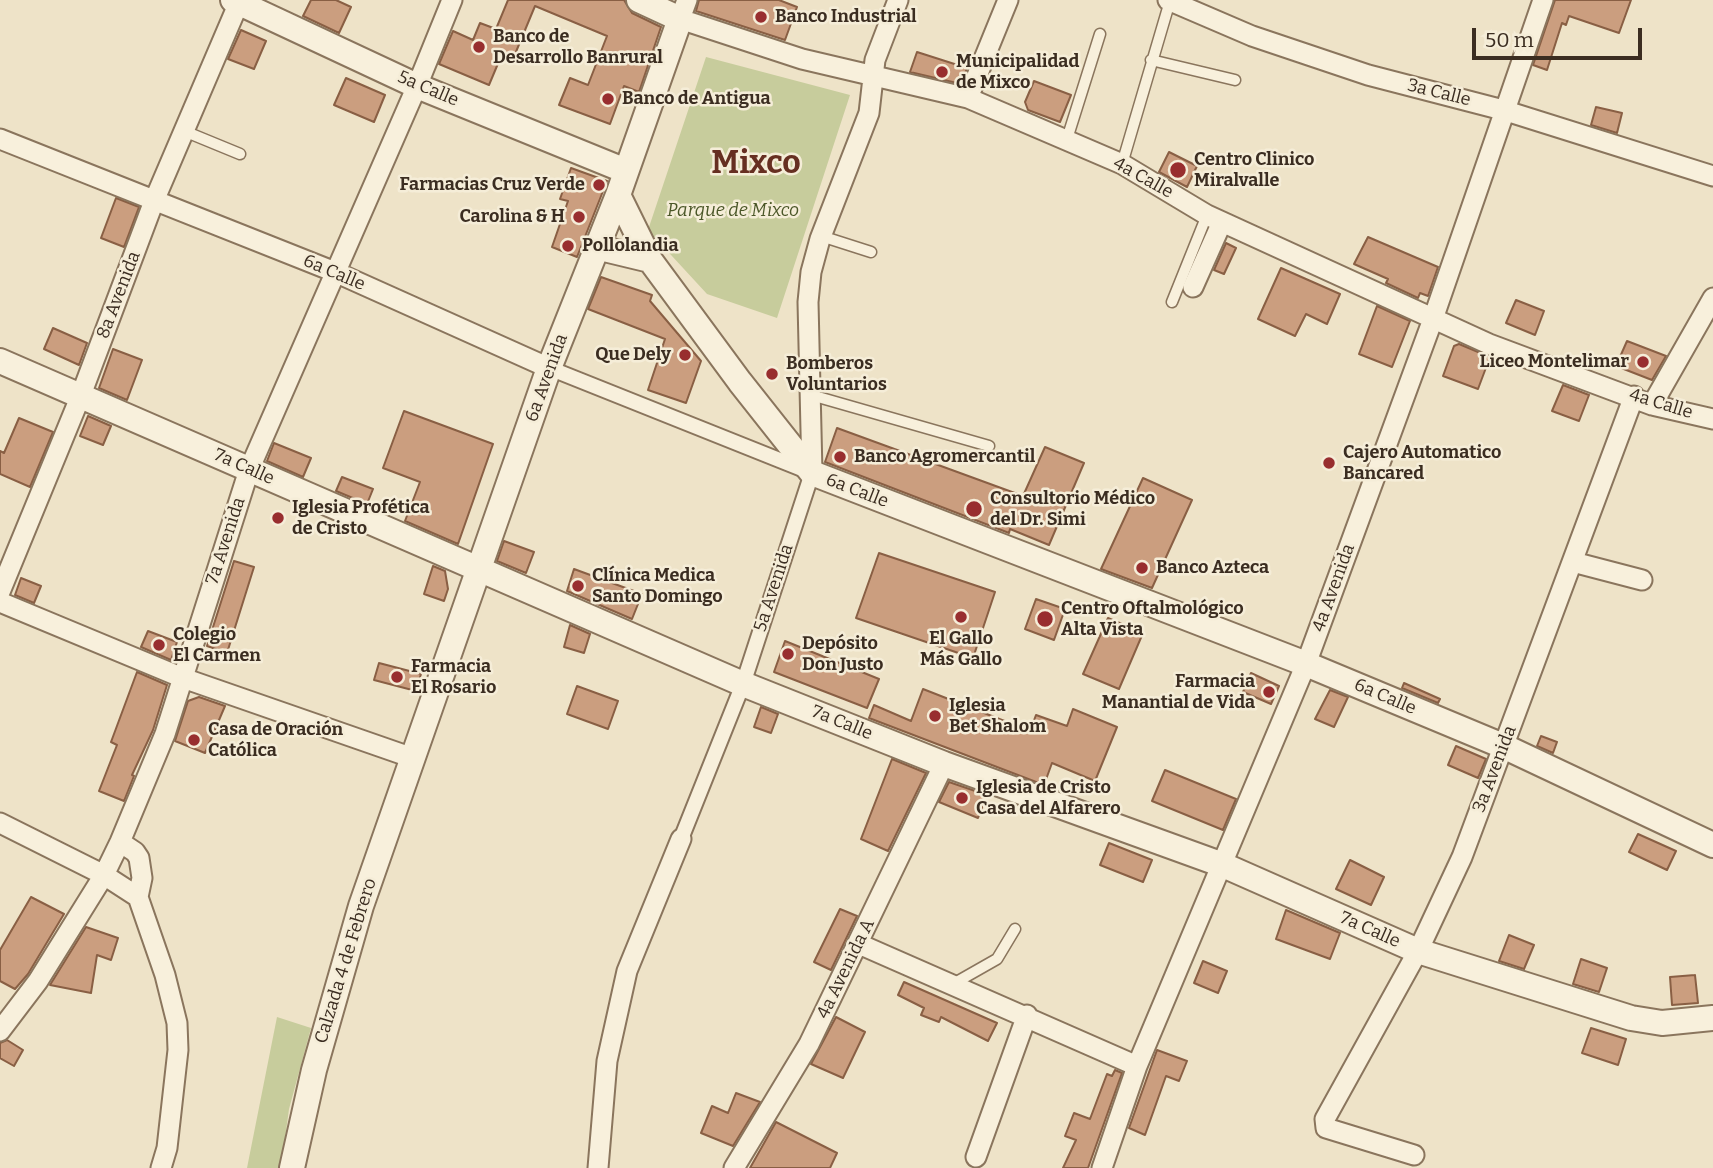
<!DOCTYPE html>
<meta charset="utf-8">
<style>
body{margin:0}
#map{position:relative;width:1713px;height:1168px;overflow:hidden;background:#eee3c8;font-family:Bitter,serif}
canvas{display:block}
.scale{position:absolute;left:1472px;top:28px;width:170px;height:32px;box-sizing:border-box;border:4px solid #3b2d21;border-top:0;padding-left:9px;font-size:21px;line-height:24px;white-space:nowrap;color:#3b2d21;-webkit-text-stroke:5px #f5edd8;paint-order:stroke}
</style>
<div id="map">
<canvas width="1713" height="1168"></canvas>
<div class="scale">50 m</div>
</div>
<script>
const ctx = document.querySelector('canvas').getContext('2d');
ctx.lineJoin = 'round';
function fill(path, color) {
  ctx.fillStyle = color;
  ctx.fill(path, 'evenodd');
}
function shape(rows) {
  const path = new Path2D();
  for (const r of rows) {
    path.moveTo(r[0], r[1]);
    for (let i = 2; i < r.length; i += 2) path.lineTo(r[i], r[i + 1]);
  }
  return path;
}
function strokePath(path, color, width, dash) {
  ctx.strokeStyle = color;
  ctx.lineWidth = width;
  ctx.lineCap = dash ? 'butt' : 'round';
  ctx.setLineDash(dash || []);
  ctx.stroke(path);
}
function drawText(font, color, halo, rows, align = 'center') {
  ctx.font = font + ' Bitter,serif';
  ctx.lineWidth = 5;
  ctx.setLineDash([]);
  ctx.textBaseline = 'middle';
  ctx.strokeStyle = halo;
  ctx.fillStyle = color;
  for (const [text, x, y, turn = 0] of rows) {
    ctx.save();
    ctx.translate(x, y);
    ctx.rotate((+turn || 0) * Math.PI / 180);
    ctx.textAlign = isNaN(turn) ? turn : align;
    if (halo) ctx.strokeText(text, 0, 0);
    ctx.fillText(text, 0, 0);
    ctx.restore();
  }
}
const green = shape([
 [706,57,850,95,777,318,707,294,648,230],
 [277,1017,311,1028,289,1109,281,1168,247,1168]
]);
const building = shape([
 [311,0,336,0,351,7,339,33,303,16,311,0],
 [508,0,624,0,632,13,661,27,639,92,624,86,610,124,559,105,570,78,588,85,607,36,535,6,513,59,502,54,489,85,439,64,453,31,473,40,480,23,496,29,508,0],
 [699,0,779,0,797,7,785,40,696,11,699,0],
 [1555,0,1631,0,1619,33,1569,16,1566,25,1562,23,1547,70,1533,65,1555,0],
 [241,30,266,41,254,69,228,59,241,30],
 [917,52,967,68,961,84,910,72,917,52],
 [346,78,385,95,374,122,334,105,346,78],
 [1034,81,1071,95,1060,122,1028,110,1025,102,1034,81],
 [1596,107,1622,113,1617,133,1591,125,1596,107],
 [1169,152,1197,166,1187,187,1159,172,1169,152],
 [571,168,607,181,577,257,552,247,568,201,560,199,571,168],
 [116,198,139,207,124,247,101,238,116,198],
 [1368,237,1438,267,1428,296,1420,293,1418,298,1386,283,1388,279,1354,264,1368,237],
 [1226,243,1236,248,1224,274,1214,270,1226,243],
 [1281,268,1340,294,1327,324,1306,314,1295,336,1258,319,1281,268],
 [601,277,652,295,650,301,701,361,686,403,648,390,665,339,588,309,601,277],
 [1516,300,1544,311,1535,335,1506,323,1516,300],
 [1377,306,1410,321,1392,367,1359,354,1377,306],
 [53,328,87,343,79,365,44,349,53,328],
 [1627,341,1666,356,1652,380,1616,366,1627,341],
 [1459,344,1490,357,1478,389,1443,376,1454,346,1459,344],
 [113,349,142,360,127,400,99,388,113,349],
 [1563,385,1589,395,1579,421,1552,411,1563,385],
 [404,411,493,444,458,544,405,521,420,482,383,468,404,411],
 [88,416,111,426,103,445,80,436,88,416],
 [19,418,53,432,30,487,0,474,0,451,4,453,19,418],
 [837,428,1023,496,1045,447,1084,463,1049,545,1010,529,1009,533,825,462,837,428],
 [274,443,311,458,303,477,267,461,274,443],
 [342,477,373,489,367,504,336,491,342,477],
 [1143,478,1192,500,1152,588,1101,569,1143,478],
 [504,541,534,552,526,573,497,561,504,541],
 [879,553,995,592,973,658,856,618,879,553],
 [234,561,254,567,227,653,207,646,234,561],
 [433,566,445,571,448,589,444,601,424,594,433,566],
 [574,569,642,594,632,619,567,591,574,569],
 [21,578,41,586,34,603,15,595,21,578],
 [1036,599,1065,609,1054,640,1025,629,1036,599],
 [1108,618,1143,633,1119,689,1083,674,1108,618],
 [570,625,590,634,584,653,564,647,570,625],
 [148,631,177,642,171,660,141,647,148,631],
 [785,641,879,679,867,708,774,672,785,641],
 [379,663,421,674,416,691,374,680,379,663],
 [137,672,167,685,153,730,132,775,134,776,124,801,99,791,117,745,111,742,137,672],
 [1251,673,1279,686,1271,704,1243,692,1251,673],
 [1404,683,1440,699,1438,703,1402,688,1404,683],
 [577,686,618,701,608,729,567,714,577,686],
 [923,689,1030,731,1036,715,1067,726,1073,709,1117,727,1095,781,1052,763,1044,785,869,718,874,705,911,721,923,689],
 [1330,690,1348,697,1334,727,1315,719,1330,690],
 [199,697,225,706,205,753,175,741,188,701,199,697],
 [761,707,778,714,771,733,754,727,761,707],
 [1541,736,1557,742,1553,753,1537,746,1541,736],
 [1456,746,1486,759,1478,778,1448,765,1456,746],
 [892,759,926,773,888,851,861,839,892,759],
 [1165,770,1236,799,1223,830,1152,801,1165,770],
 [949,782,987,795,978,818,939,802,949,782],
 [1638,834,1676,851,1667,870,1629,852,1638,834],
 [1109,843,1152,860,1143,882,1100,865,1109,843],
 [1350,860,1384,877,1371,905,1336,889,1350,860],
 [31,897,64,914,28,974,15,989,0,981,0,950,31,897],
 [840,909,857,916,831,970,814,962,840,909],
 [1286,910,1340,933,1330,959,1276,939,1286,910],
 [86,927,118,938,111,960,97,955,91,993,50,985,86,927],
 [1509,935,1534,945,1524,969,1499,961,1509,935],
 [1581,959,1607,968,1599,992,1573,984,1581,959],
 [1203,961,1227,971,1218,993,1194,983,1203,961],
 [1695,975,1698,1003,1672,1005,1670,977,1695,975],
 [904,982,997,1023,988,1041,941,1017,939,1022,921,1015,924,1008,898,995,904,982],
 [836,1017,865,1032,843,1078,811,1064,836,1017],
 [1591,1028,1626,1039,1618,1065,1582,1053,1591,1028],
 [7,1040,23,1050,14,1066,0,1058,0,1043,7,1040],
 [1157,1050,1187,1061,1179,1081,1166,1076,1145,1135,1129,1128,1157,1050],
 [1115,1070,1122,1073,1088,1168,1063,1168,1076,1140,1065,1136,1074,1113,1090,1119,1107,1074,1112,1076,1115,1070],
 [736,1093,760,1102,733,1146,701,1133,712,1106,728,1113,736,1093],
 [776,1122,837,1153,830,1168,750,1168,776,1122]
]);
const service = shape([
 [1151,60,1235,80],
 [184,131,240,154],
 [1067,139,1100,34],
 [1122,164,1170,1],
 [821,236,871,252],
 [1172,302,1207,215],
 [811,395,989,446],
 [953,984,997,959,1015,929]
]);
const pedestrian = shape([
 [549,368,812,473,743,684,681,839]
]);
const minor = shape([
 [687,0,680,19,802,59,968,98,1122,164,1207,215,1489,344,1652,405,1713,419],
 [1168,0,1252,36,1368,75,1503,110,1713,176],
 [968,98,1008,0],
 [0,139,335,272,549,368],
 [1193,287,1222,222],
 [1652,405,1713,298],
 [812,473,808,302,811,272,820,239,869,113,875,60,898,0],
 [1573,562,1642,580],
 [0,592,81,395,154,201,240,0],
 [0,602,183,678,413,758],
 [0,823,104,875,138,897,165,975,177,1023,178,1050,167,1148,161,1168],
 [120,842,135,852,139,858,142,878,138,897],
 [859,944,1137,1066],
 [0,1031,38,981,104,875,120,842,165,734,249,470,417,86,452,0],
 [1414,1155,1326,1128,1325,1119,1418,951,1462,857,1634,396],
 [976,1157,1027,1015],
 [598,1168,607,1061,627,971,681,839],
 [734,1168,809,1044,944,764],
 [1102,1168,1137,1066,1306,664,1433,319,1543,0]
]);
const tertiary = shape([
 [233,0,417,86,626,171],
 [618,195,650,260,740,382,812,473,1306,664,1503,746,1713,845],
 [596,247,650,260],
 [0,361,743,684,944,764,1223,865,1418,951,1631,1018,1662,1023,1713,1018],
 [292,1168,314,1070,361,906,549,368,618,195,680,19,639,0]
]);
const markers = [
 [761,17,7,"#982e2f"],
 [479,47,7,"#982e2f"],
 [942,72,7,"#982e2f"],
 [608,99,7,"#982e2f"],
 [1178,170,9,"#982e2f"],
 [599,185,7,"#982e2f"],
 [579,217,7,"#982e2f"],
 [568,246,7,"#982e2f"],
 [685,355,7,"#982e2f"],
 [1643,362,7,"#982e2f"],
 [772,374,7,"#982e2f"],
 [840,457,7,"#982e2f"],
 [1329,463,7,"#982e2f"],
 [974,509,9,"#982e2f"],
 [278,518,7,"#982e2f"],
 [1142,568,7,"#982e2f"],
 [578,586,7,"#982e2f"],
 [961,617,7,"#982e2f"],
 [1045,619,9,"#982e2f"],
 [159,645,7,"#982e2f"],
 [788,654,7,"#982e2f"],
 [397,677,7,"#982e2f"],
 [1269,692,7,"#982e2f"],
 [935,716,7,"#982e2f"],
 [194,740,7,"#982e2f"],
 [962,798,7,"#982e2f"]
];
const poiNames = [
 ["Banco Industrial",775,17],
 ["Banco de",493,37],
 ["Desarrollo Banrural",493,58],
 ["Municipalidad",956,62],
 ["de Mixco",956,83],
 ["Banco de Antigua",622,99],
 ["Centro Clinico",1194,160],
 ["Miralvalle",1194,181],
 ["Farmacias Cruz Verde",585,185,"right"],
 ["Carolina & H",565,217,"right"],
 ["Pollolandia",582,246],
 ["Que Dely",671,355,"right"],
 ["Liceo Montelimar",1629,362,"right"],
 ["Bomberos",786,364],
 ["Voluntarios",786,385],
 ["Cajero Automatico",1343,453],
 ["Bancared",1343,474],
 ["Banco Agromercantil",854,457],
 ["Consultorio Médico",990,499],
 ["del Dr. Simi",990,520],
 ["Iglesia Profética",292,508],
 ["de Cristo",292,529],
 ["Banco Azteca",1156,568],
 ["Clínica Medica",592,576],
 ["Santo Domingo",592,597],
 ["Centro Oftalmológico",1061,609],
 ["Alta Vista",1061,630],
 ["Colegio",173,635],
 ["El Carmen",173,656],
 ["El Gallo",961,639,"center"],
 ["Más Gallo",961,660,"center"],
 ["Depósito",802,644],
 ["Don Justo",802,665],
 ["Farmacia",411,667],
 ["El Rosario",411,688],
 ["Farmacia",1255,682,"right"],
 ["Manantial de Vida",1255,703,"right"],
 ["Iglesia",949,706],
 ["Bet Shalom",949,727],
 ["Casa de Oración",208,730],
 ["Católica",208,751],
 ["Iglesia de Cristo",976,788],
 ["Casa del Alfarero",976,809]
];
const streetNames = [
 ["5a Calle",428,89,23],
 ["3a Calle",1439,93,14],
 ["4a Calle",1143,178,29],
 ["6a Calle",334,273,23],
 ["8a Avenida",119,295,-69],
 ["6a Avenida",547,378,-70],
 ["4a Calle",1661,404,17],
 ["7a Calle",244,467,24],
 ["6a Calle",857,491,21],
 ["7a Avenida",226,541,-72],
 ["5a Avenida",774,588,-72],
 ["4a Avenida",1334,588,-70],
 ["6a Calle",1385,697,23],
 ["7a Calle",842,723,22],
 ["3a Avenida",1495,769,-69],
 ["7a Calle",1370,930,24],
 ["Calzada 4 de Febrero",346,961,-73],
 ["4a Avenida A",846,969,-64]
];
const parkNames = [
 ["Parque de Mixco",733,211]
];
const townNames = [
 ["Mixco",756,164]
];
fill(green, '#c7cc9c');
fill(building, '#cb9e7f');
strokePath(building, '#895f44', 2);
strokePath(service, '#8a755d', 13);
strokePath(pedestrian, '#8a755d', 18);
strokePath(minor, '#8a755d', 23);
strokePath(tertiary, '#8a755d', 28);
strokePath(service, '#f8f0dc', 10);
strokePath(pedestrian, '#f8f0dc', 14);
strokePath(minor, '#f8f0dc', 19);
strokePath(tertiary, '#f8f0dc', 24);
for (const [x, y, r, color] of markers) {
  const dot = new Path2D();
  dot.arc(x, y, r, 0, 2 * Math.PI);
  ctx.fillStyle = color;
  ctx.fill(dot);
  strokePath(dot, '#f5edd8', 2.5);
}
drawText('bold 18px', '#3b2d21', '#f5edd8', poiNames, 'left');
drawText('18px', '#3b2d21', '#f5edd8', streetNames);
drawText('italic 18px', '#4b5728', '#f5edd8', parkNames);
drawText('bold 32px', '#662f21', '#f5edd8', townNames);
</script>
